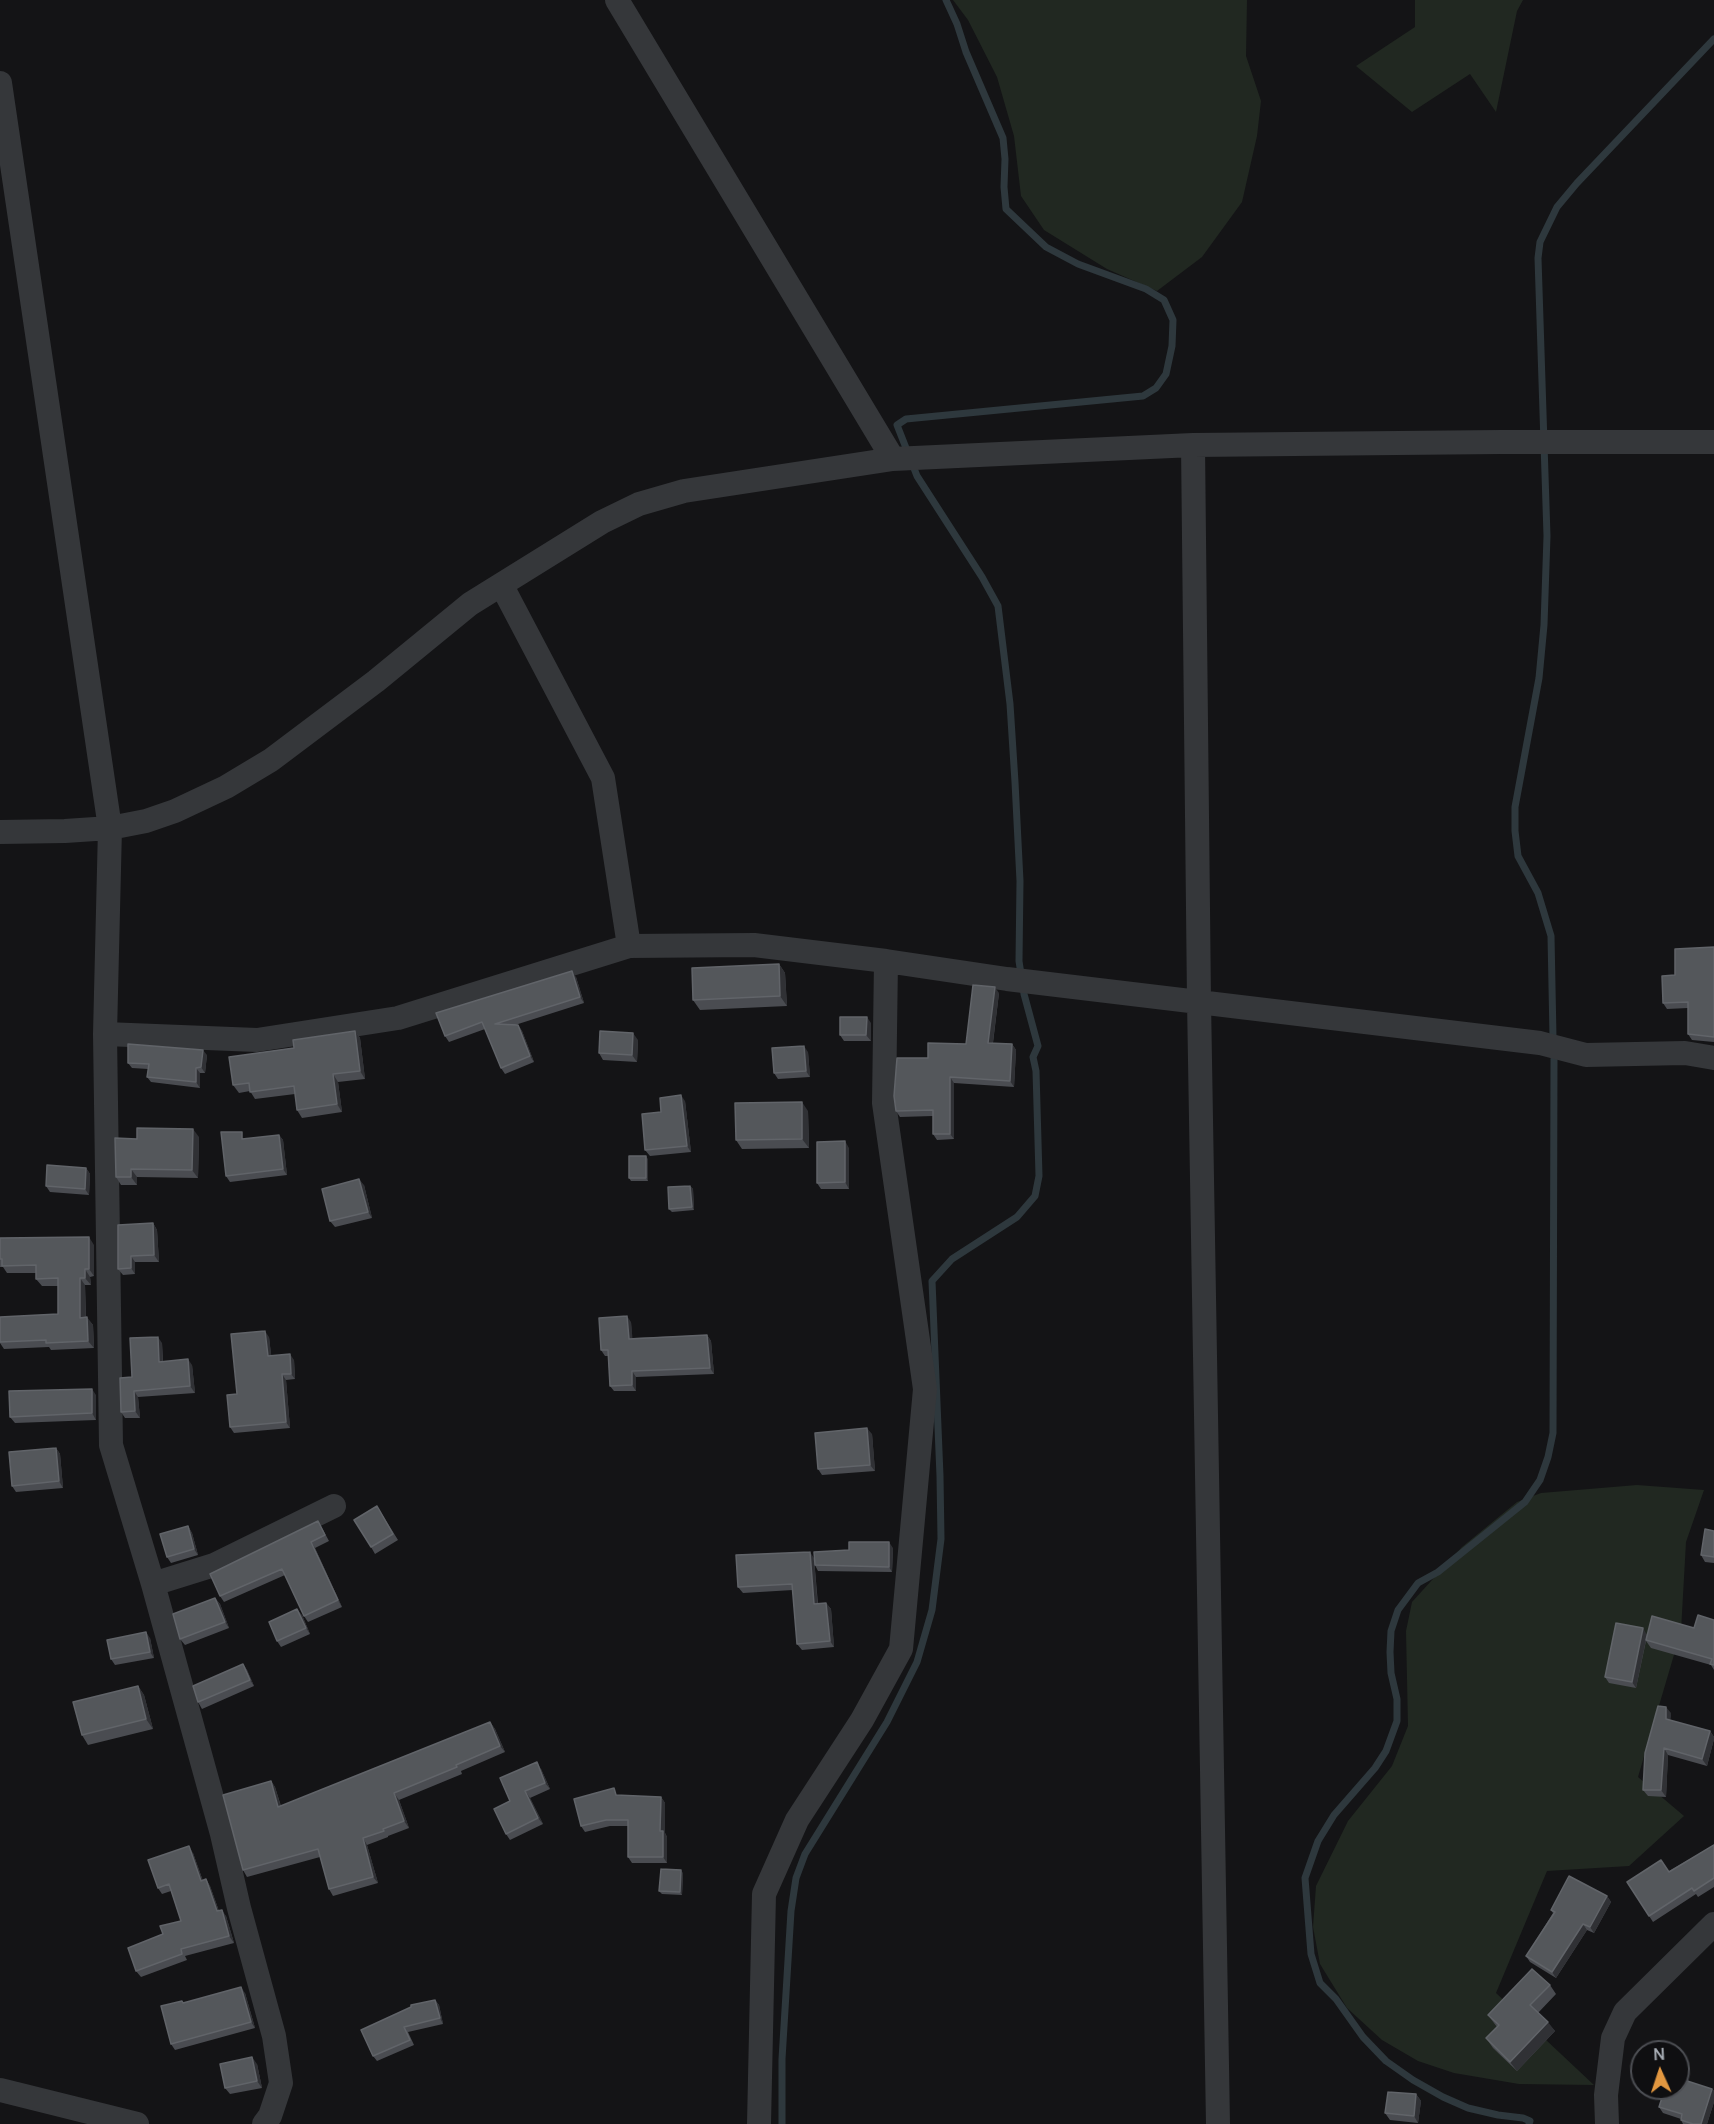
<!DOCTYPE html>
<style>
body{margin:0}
#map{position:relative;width:1714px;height:2124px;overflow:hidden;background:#141416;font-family:Manrope,sans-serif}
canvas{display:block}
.north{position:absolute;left:1630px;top:2040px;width:60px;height:60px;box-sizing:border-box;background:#0f0f11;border:2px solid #4c4e53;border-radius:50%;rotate:357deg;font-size:16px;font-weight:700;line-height:24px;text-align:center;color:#a7adb5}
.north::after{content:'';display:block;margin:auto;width:21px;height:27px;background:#e29740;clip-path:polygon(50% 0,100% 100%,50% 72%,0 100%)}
</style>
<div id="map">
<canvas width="1714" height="2124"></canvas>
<div class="north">N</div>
</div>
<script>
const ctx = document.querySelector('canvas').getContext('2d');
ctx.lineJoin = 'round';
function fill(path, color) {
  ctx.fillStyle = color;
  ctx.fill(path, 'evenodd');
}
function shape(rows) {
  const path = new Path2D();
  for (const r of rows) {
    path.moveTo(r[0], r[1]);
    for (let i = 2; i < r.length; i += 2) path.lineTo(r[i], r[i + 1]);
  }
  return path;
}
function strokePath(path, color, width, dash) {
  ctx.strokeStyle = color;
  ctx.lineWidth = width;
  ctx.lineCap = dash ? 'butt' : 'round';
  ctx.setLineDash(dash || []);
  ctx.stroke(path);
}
const green = shape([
 [953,0,1247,0,1246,56,1261,101,1257,136,1242,202,1202,257,1157,291,1107,269,1044,230,1021,196,1014,136,997,77,968,20],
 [1415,0,1523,0,1517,11,1496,112,1470,74,1412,112,1356,66,1415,27],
 [1637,1485,1704,1490,1686,1542,1681,1631,1638,1777,1684,1816,1629,1866,1547,1871,1496,1993,1594,2085,1519,2084,1454,2073,1418,2061,1382,2040,1347,2008,1320,1964,1313,1927,1316,1886,1348,1821,1392,1766,1408,1726,1406,1631,1412,1602,1462,1547,1517,1502,1541,1493]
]);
const stream = shape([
 [1553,1037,1551,936,1538,893,1518,856,1515,831,1515,807,1539,678,1544,625,1547,536,1538,258,1540,242,1557,207,1577,183,1714,39],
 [782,2124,782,2059,791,1911,796,1878,805,1854,887,1722,917,1662,932,1610,941,1539,940,1476,932,1281,952,1259,1017,1217,1035,1196,1039,1176,1036,1071,1033,1057,1038,1046,1024,994,1019,961,1020,881,1015,782,1010,704,998,606,982,577,917,476,897,425,906,419,1143,396,1156,388,1166,374,1172,346,1173,320,1164,300,1146,289,1078,264,1046,247,1006,209,1004,187,1005,159,1003,138,966,52,957,24,946,0],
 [1529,2124,1530,2121,1523,2118,1498,2115,1468,2108,1443,2097,1413,2080,1386,2061,1363,2037,1336,1999,1320,1983,1311,1954,1305,1878,1318,1841,1334,1815,1375,1768,1386,1751,1397,1721,1397,1699,1391,1673,1390,1652,1391,1631,1398,1610,1418,1583,1438,1572,1525,1502,1540,1480,1548,1457,1553,1433,1554,1059]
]);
const street = shape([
 [617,0,893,459],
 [0,83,110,828,105,1034,111,1445,153,1584,222,1834,239,1908,274,2036,281,2083,270,2116,264,2124],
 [1193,445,1199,1001,1218,2124],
 [502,586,603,778,629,946],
 [0,832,65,831,110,828,146,821,175,811,226,787,271,760,376,681,470,604,602,522,639,504,684,491,893,459,1193,445,1500,442,1714,442],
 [105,1034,257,1040,398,1018,629,946,754,945,886,961,1007,979,1540,1043,1586,1055,1685,1053,1714,1058],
 [153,1584,214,1565,334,1506],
 [0,2090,137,2124],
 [759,2124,764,1894,797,1820,862,1720,901,1649,925,1389,884,1103,886,961],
 [1607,2124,1606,2095,1613,2038,1625,2012,1714,1924]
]);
const wall = shape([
 [1714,947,1714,1042,1692,1040,1688,1034,1688,1008,1667,1009,1663,1003,1675,975],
 [779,964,785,973,787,1006,700,1010,693,1000],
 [576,977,584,1003,515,1025,518,1025,522,1031,534,1062,505,1074,501,1068,485,1029,449,1042,445,1036],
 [999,993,993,1043,1012,1044,1016,1050,1014,1087,954,1083,954,1139,937,1140,933,1134,933,1116,900,1117,896,1111,928,1058,966,1044],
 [871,1023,871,1041,844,1041,840,1035],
 [355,1031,360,1038,365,1079,338,1082,342,1112,302,1118,297,1110,295,1094,255,1099,250,1091,239,1093,233,1085,294,1048],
 [638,1040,637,1062,603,1060,599,1053],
 [808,1052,810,1077,778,1079,774,1073],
 [207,1055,205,1073,200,1073,200,1088,151,1082,147,1077,148,1069,132,1068,128,1063],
 [685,1101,691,1152,650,1156,645,1150,661,1112],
 [808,1111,809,1148,742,1149,736,1140],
 [279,1135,283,1140,287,1175,230,1182,226,1176],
 [199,1137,198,1178,137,1177,137,1185,121,1185,116,1177,137,1139],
 [849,1148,849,1189,821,1189,817,1183],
 [648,1159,648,1181,631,1181,629,1178],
 [86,1168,90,1174,89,1195,50,1192,46,1186],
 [364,1185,372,1218,335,1227,330,1221],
 [690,1186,693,1189,694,1210,672,1212,669,1209],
 [153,1223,157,1230,159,1262,135,1262,135,1274,123,1275,118,1269],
 [0,1238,94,1245,94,1276,90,1277,91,1285,85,1285,86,1317,93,1325,94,1348,51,1350,49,1347,4,1349,0,1343,0,1317,58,1314,58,1286,42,1286,36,1279,36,1273,7,1273,3,1267,0,1267],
 [631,1322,632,1338,707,1335,711,1341,714,1374,636,1377,636,1391,614,1391,610,1386,608,1356,605,1356,601,1350],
 [269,1337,271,1355,294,1360,295,1379,286,1380,290,1428,234,1433,230,1427,237,1394],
 [162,1343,163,1361,192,1365,195,1393,138,1397,140,1418,125,1418,121,1412,132,1377],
 [96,1395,96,1420,15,1423,10,1417],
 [872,1434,875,1471,822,1475,818,1469],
 [56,1448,60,1454,63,1488,16,1492,12,1486],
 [377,1506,398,1540,375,1554,371,1547],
 [318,1521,322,1528,329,1541,315,1548,342,1607,308,1622,304,1616,285,1575,224,1602,220,1596],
 [188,1526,192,1533,198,1555,171,1563,167,1557],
 [1714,1531,1714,1563,1705,1562,1701,1555],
 [893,1548,892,1572,818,1571,815,1565],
 [814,1558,818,1604,826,1603,831,1609,834,1647,802,1650,797,1644,793,1590,743,1593,738,1587],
 [215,1598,220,1604,229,1628,185,1645,180,1639],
 [302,1615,310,1634,281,1647,277,1641],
 [1714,1620,1714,1670,1711,1665,1651,1648,1646,1641,1636,1688,1609,1683,1605,1677,1647,1634,1694,1628],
 [150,1638,154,1658,115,1665,111,1659],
 [243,1664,247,1670,254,1686,202,1709,198,1702],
 [138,1686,144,1695,153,1729,88,1745,82,1735],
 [1671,1713,1670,1720,1710,1731,1714,1737,1714,1739,1707,1766,1668,1755,1666,1797,1648,1796,1643,1790],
 [490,1722,495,1729,505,1752,461,1771,462,1774,399,1800,409,1828,388,1836,388,1837,367,1845,378,1883,333,1896,329,1889,320,1857,247,1877,243,1870,271,1781,275,1787,281,1806],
 [541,1769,550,1789,530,1798,543,1824,510,1840,506,1834,510,1801],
 [619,1796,661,1797,665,1803,665,1833,667,1837,667,1863,632,1863,628,1857,628,1826,610,1826,585,1832,581,1826],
 [1714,1845,1714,1887,1698,1897,1696,1894,1653,1922,1627,1882,1669,1871],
 [193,1853,203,1881,206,1879,210,1886,219,1911,226,1916,234,1943,185,1956,187,1960,141,1977,136,1971,163,1934,181,1921,171,1891,162,1894,158,1888],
 [683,1873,682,1895,662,1894,659,1891],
 [1607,1896,1611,1902,1594,1933,1587,1930,1556,1978,1530,1962,1526,1956,1553,1913,1551,1910],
 [1550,1985,1556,1994,1538,2013,1555,2031,1517,2071,1493,2048,1486,2038,1497,2027,1488,2015],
 [245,1993,255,2028,175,2050,171,2044,184,2003],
 [435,2000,439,2005,443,2024,408,2032,414,2045,377,2061,373,2056,361,2030],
 [257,2064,262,2088,230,2094,225,2088],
 [1712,2089,1714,2091,1714,2102,1707,2124,1683,2124,1681,2120,1681,2119,1663,2113,1659,2107],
 [1416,2094,1421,2101,1418,2123,1390,2120,1385,2113]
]);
const shadedWall = shape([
 [779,964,785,973,787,1006,780,996],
 [572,971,576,977,584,1003,580,997],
 [995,987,999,993,992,1049,988,1043],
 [867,1017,871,1023,871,1041,866,1035],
 [518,1025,522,1031,534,1062,530,1056],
 [355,1031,360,1038,365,1079,360,1071],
 [633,1033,638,1040,637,1062,632,1055],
 [1012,1044,1016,1050,1014,1087,1010,1081],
 [804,1046,808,1052,810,1077,806,1071],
 [203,1050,207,1055,205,1073,201,1067],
 [196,1068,200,1073,200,1088,196,1082],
 [333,1074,338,1082,342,1112,337,1104],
 [950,1077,954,1083,954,1139,950,1134],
 [681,1095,685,1101,691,1152,687,1146],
 [802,1102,808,1111,809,1148,802,1139],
 [193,1129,199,1137,198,1178,192,1170],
 [279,1135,283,1140,287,1175,283,1169],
 [845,1141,849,1148,849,1189,845,1182],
 [646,1156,648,1159,648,1181,646,1178],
 [86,1168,90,1174,89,1195,85,1189],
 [131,1169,137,1177,137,1185,131,1177],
 [359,1179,364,1185,372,1218,368,1212],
 [690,1186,693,1189,694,1210,692,1207],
 [153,1223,157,1230,159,1262,154,1255],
 [89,1237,94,1245,94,1276,89,1269],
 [131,1256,135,1262,135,1274,131,1268],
 [85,1269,90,1277,91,1285,85,1278],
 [80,1278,85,1285,86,1325,80,1318],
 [627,1316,631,1322,633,1344,629,1339],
 [87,1317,93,1325,94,1348,88,1341],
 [265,1331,269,1337,272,1361,268,1356],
 [707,1335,711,1341,714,1374,710,1368],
 [158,1337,162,1343,163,1368,159,1362],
 [290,1354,294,1360,295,1379,291,1374],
 [188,1359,192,1365,195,1393,190,1386],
 [632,1371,636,1377,636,1391,632,1385],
 [282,1374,286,1380,290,1428,286,1422],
 [92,1389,96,1395,96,1420,92,1413],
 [134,1391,138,1397,140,1418,135,1411],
 [867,1428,872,1434,875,1471,870,1465],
 [56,1448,60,1454,63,1488,59,1481],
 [188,1526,192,1533,198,1555,194,1549],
 [311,1542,315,1548,342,1607,338,1600],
 [889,1542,893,1548,892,1572,889,1567],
 [810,1552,814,1558,818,1610,814,1604],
 [215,1598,220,1604,229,1628,225,1622],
 [826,1603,831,1609,834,1647,830,1641],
 [297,1609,302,1615,310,1634,306,1628],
 [1643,1628,1647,1635,1636,1688,1632,1682],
 [146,1632,150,1638,154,1658,150,1652],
 [243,1664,247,1670,254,1686,250,1680],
 [138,1686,144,1695,153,1729,146,1719],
 [1666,1707,1671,1713,1670,1725,1666,1719],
 [490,1722,495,1729,505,1752,500,1746],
 [1710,1731,1714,1737,1714,1739,1707,1766,1702,1759],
 [1664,1748,1668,1755,1666,1797,1661,1790],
 [537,1762,541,1769,550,1789,545,1783],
 [271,1781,275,1787,283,1814,278,1807],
 [525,1791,530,1798,543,1824,538,1818],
 [394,1793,399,1800,409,1828,404,1821],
 [661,1797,665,1803,665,1833,667,1837,667,1863,663,1857,660,1831],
 [363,1838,367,1845,378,1883,373,1877],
 [189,1846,193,1853,205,1887,201,1881],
 [681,1870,683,1873,682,1895,680,1892],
 [206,1879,210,1886,221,1917,217,1911],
 [1607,1896,1611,1902,1594,1933,1590,1927],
 [222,1910,226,1916,234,1943,229,1936],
 [1583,1924,1587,1930,1556,1978,1552,1972],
 [241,1987,245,1993,255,2028,251,2022],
 [435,2000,439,2005,443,2024,440,2018],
 [1548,2022,1555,2031,1517,2071,1510,2062],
 [252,2057,257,2064,262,2088,257,2081],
 [1712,2089,1714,2091,1714,2102,1707,2124,1701,2124],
 [1416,2094,1421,2101,1418,2123,1414,2116]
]);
const building = shape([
 [1714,947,1714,1037,1688,1034,1688,1002,1663,1003,1662,976,1675,975,1675,949,1714,947],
 [779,964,780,996,693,1000,692,968,779,964],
 [572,971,580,997,495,1024,518,1025,530,1056,501,1068,482,1022,445,1036,436,1013,572,971],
 [973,985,995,987,988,1043,1012,1044,1010,1081,950,1077,950,1134,933,1134,933,1110,896,1111,894,1096,897,1058,928,1058,928,1043,966,1044,973,985],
 [840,1017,867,1017,866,1035,840,1035,840,1017],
 [355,1031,360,1071,333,1074,337,1104,297,1110,294,1086,250,1092,249,1083,233,1085,229,1057,294,1048,293,1040,355,1031],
 [600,1031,633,1033,632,1055,599,1053,600,1031],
 [128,1044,203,1050,201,1067,196,1068,196,1082,147,1077,149,1064,128,1063,128,1044],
 [804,1046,806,1071,774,1073,772,1048,804,1046],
 [681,1095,687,1146,645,1150,642,1114,661,1112,660,1098,681,1095],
 [802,1102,802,1139,736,1140,735,1103,802,1102],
 [137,1128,193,1129,192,1170,131,1169,131,1177,116,1177,115,1138,137,1139,137,1128],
 [221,1132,242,1132,242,1139,279,1135,283,1169,226,1176,221,1132],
 [845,1141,845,1182,817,1183,817,1142,845,1141],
 [629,1156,646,1156,646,1178,629,1178,629,1156],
 [47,1165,86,1168,85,1189,46,1186,47,1165],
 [359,1179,368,1212,330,1221,322,1189,359,1179],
 [690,1186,692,1207,669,1209,668,1187,690,1186],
 [153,1223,154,1255,131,1256,131,1268,118,1269,118,1225,153,1223],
 [89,1237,89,1269,85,1269,85,1278,80,1278,80,1318,87,1317,88,1341,46,1343,46,1340,0,1342,0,1317,58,1314,58,1278,36,1279,36,1265,2,1266,2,1259,0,1259,0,1238,89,1237],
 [627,1316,629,1339,707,1335,710,1368,632,1371,632,1385,610,1386,608,1350,601,1350,599,1318,627,1316],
 [265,1331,268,1356,290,1354,291,1374,282,1374,286,1422,230,1427,227,1395,237,1394,231,1334,265,1331],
 [158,1337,159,1362,188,1359,190,1386,134,1391,135,1411,121,1412,120,1378,132,1377,130,1338,158,1337],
 [92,1389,92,1413,10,1417,9,1391,92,1389],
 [867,1428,870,1465,818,1469,815,1433,867,1428],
 [56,1448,59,1481,12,1486,9,1452,56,1448],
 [377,1506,393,1534,371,1547,354,1520,377,1506],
 [318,1521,325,1535,311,1542,338,1600,304,1616,282,1569,220,1596,210,1574,318,1521],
 [188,1526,194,1549,167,1557,160,1534,188,1526],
 [1705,1529,1714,1531,1714,1557,1701,1555,1705,1529],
 [849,1542,889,1542,889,1567,815,1565,814,1552,849,1550,849,1542],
 [810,1552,814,1604,826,1603,830,1641,797,1644,792,1584,738,1587,736,1555,810,1552],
 [215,1598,225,1622,180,1639,173,1614,215,1598],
 [297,1609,306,1628,277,1641,269,1622,297,1609],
 [1698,1615,1714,1620,1714,1665,1710,1664,1712,1659,1646,1640,1652,1616,1694,1628,1698,1615],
 [1616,1623,1643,1628,1632,1682,1605,1677,1616,1623],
 [146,1632,150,1652,111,1659,107,1640,146,1632],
 [243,1664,250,1680,198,1702,193,1686,243,1664],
 [138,1686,146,1719,82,1735,73,1702,138,1686],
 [1658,1706,1666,1707,1666,1719,1710,1731,1702,1759,1664,1748,1661,1790,1643,1790,1645,1753,1658,1706],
 [490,1722,500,1746,456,1765,457,1767,394,1793,404,1821,383,1829,384,1831,363,1838,373,1877,329,1889,318,1849,243,1870,223,1795,271,1781,278,1807,490,1722],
 [537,1762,545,1783,525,1791,538,1818,506,1834,494,1809,510,1801,500,1778,537,1762],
 [614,1788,616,1795,661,1797,660,1831,663,1831,663,1857,628,1857,628,1820,606,1820,581,1826,574,1799,614,1788],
 [1714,1845,1714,1878,1694,1891,1692,1888,1649,1916,1627,1882,1661,1860,1669,1872,1714,1845],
 [189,1846,201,1881,206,1879,217,1911,222,1910,229,1936,181,1949,182,1954,136,1971,128,1948,163,1934,160,1926,181,1921,169,1884,158,1888,148,1860,189,1846],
 [661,1869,681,1870,680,1892,659,1891,661,1869],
 [1569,1876,1607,1896,1590,1927,1583,1924,1552,1972,1526,1956,1555,1912,1551,1910,1569,1876],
 [1532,1969,1550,1985,1530,2005,1548,2022,1510,2062,1486,2038,1499,2025,1488,2015,1532,1969],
 [241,1987,251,2022,171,2044,161,2006,182,2001,183,2003,241,1987],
 [435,2000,440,2018,404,2027,410,2040,373,2056,361,2030,411,2007,411,2005,435,2000],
 [252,2057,257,2081,225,2088,220,2064,252,2057],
 [1678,2078,1712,2089,1701,2124,1693,2124,1681,2120,1682,2114,1659,2107,1665,2088,1678,2088,1678,2078],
 [1388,2092,1416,2094,1414,2116,1385,2113,1388,2092]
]);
fill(green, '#212821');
strokePath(stream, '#2e383d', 7);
strokePath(street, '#35373a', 24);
fill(wall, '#4a4c51');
fill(shadedWall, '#303135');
fill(building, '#54575b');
strokePath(building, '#616469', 1.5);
</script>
